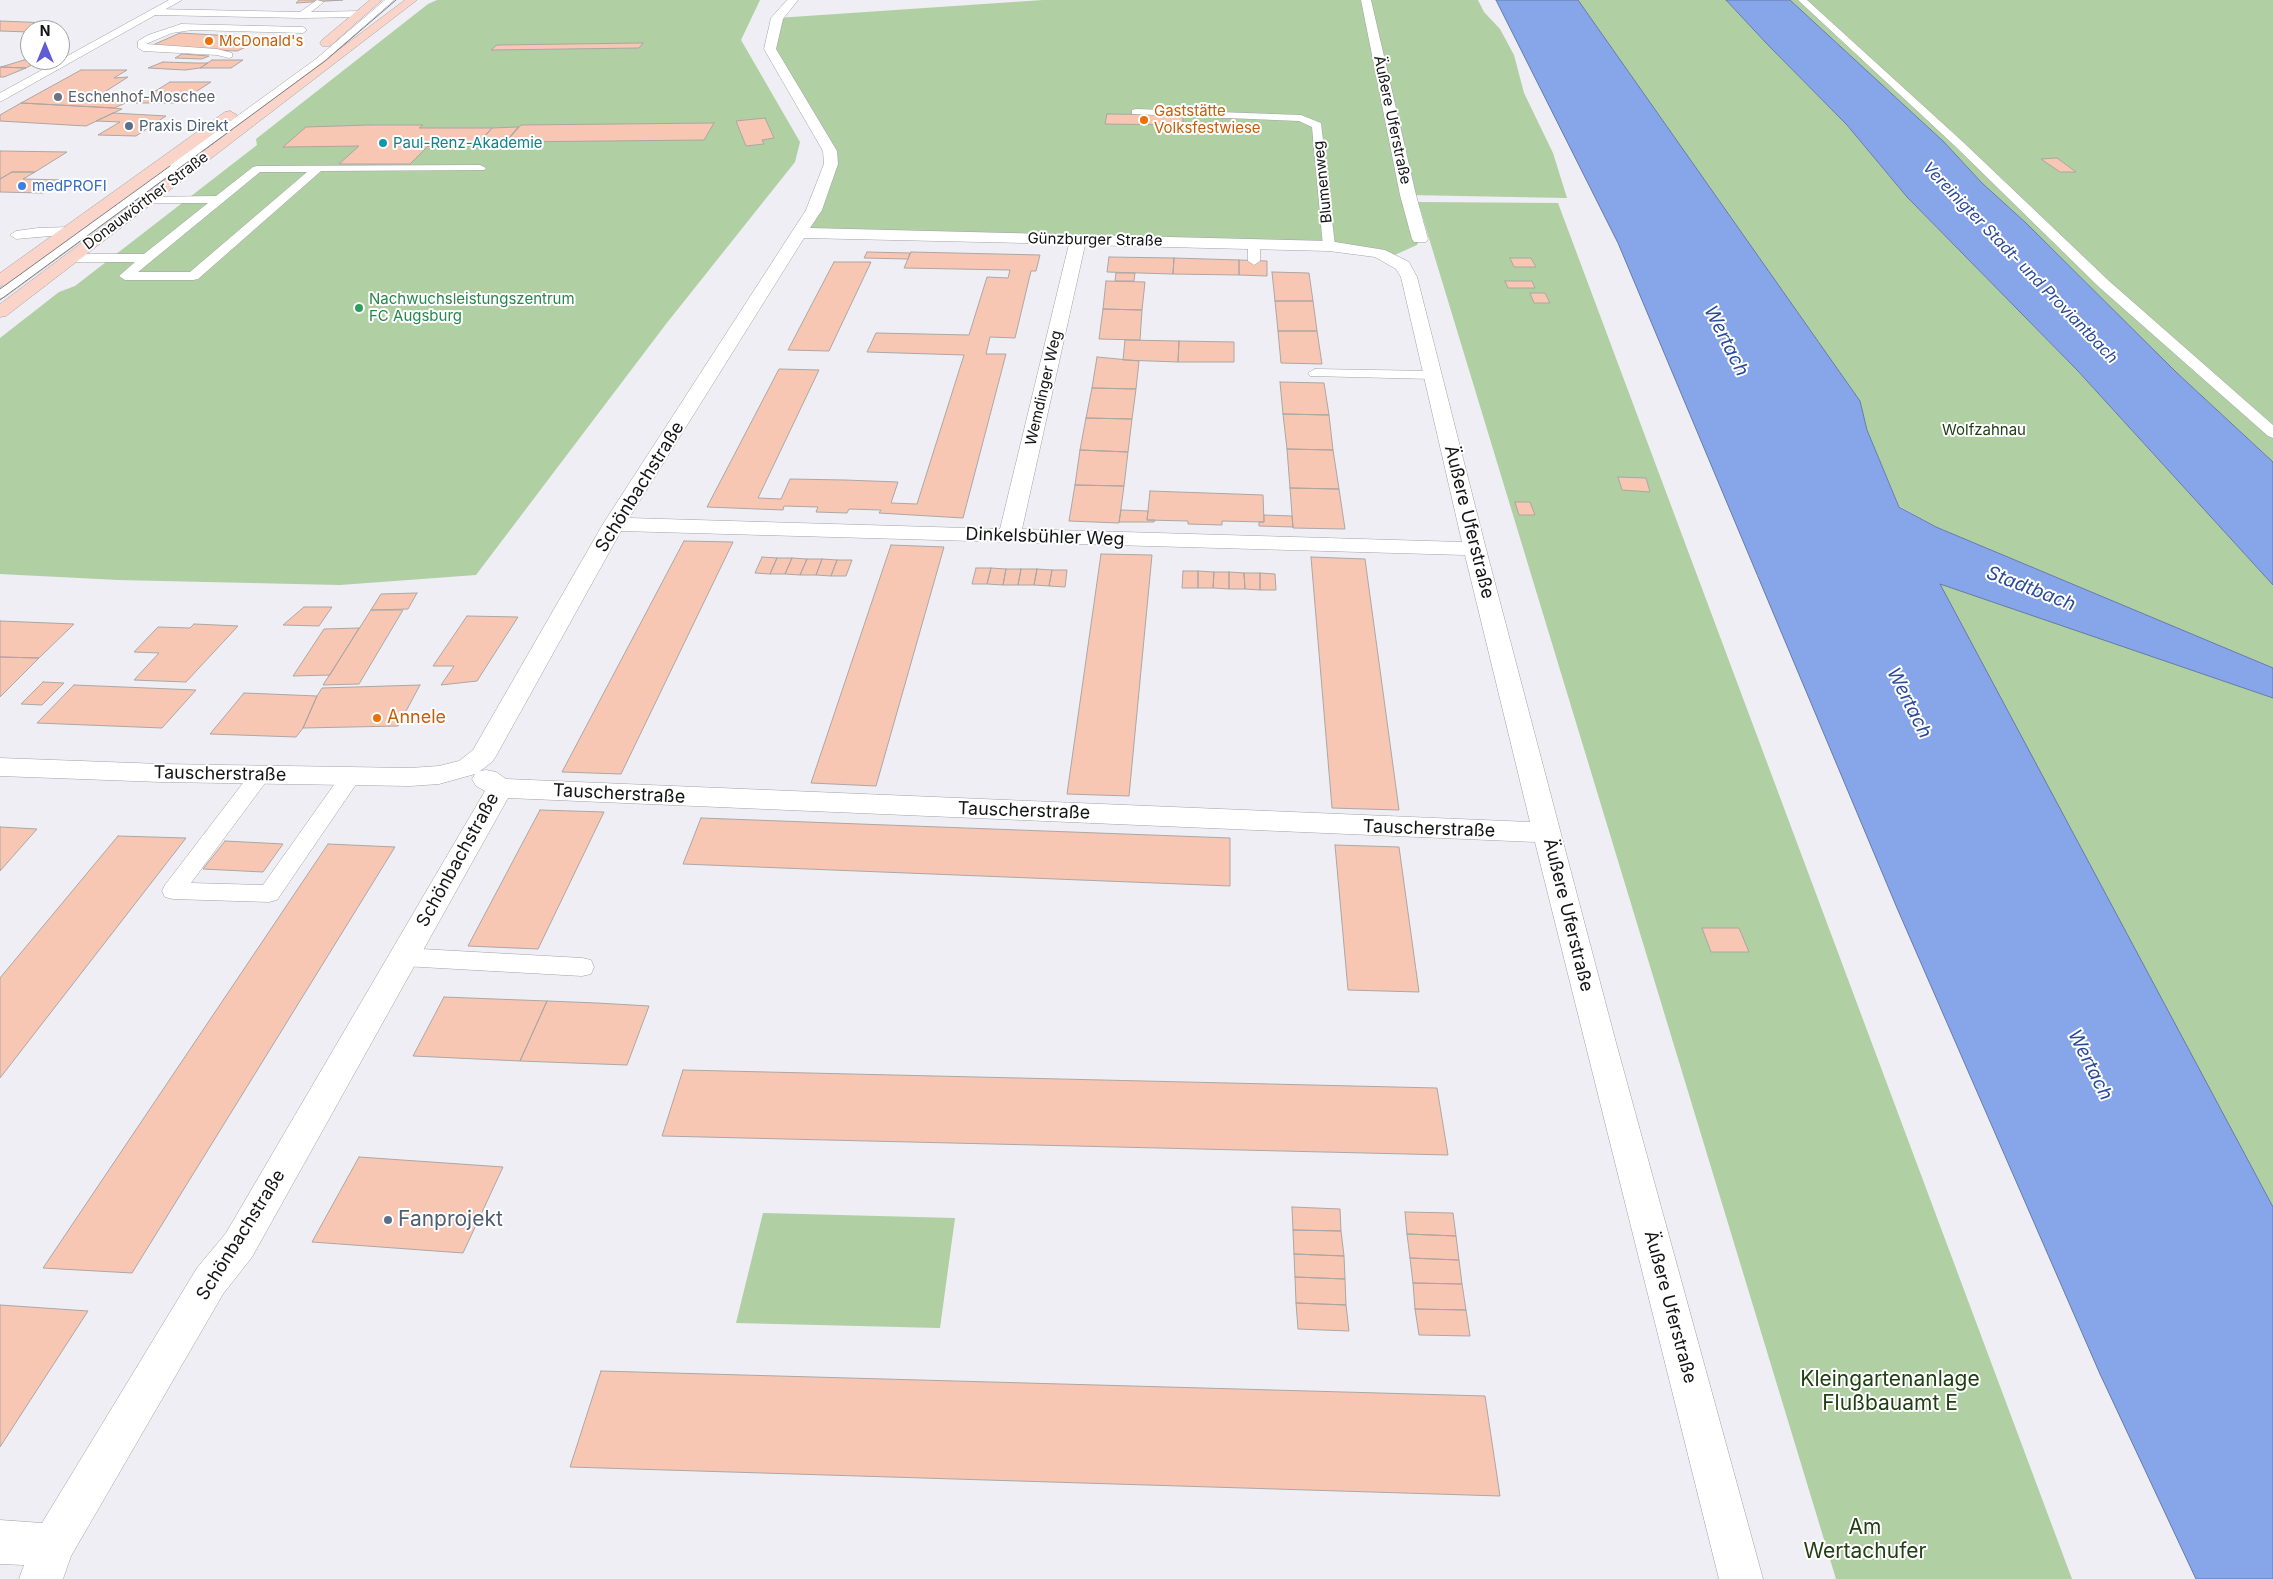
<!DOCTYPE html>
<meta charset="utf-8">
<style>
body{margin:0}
#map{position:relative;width:2273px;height:1579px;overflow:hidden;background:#eeeef4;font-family:Inter,sans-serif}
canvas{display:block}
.north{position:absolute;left:20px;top:20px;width:50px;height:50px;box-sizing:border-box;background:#fff;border:1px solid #a1a1a1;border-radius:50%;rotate:0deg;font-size:14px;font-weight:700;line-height:20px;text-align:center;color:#131415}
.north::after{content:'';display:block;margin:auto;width:18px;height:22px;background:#615bd4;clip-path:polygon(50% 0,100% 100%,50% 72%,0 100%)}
</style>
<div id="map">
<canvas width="2273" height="1579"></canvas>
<div class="north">N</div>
</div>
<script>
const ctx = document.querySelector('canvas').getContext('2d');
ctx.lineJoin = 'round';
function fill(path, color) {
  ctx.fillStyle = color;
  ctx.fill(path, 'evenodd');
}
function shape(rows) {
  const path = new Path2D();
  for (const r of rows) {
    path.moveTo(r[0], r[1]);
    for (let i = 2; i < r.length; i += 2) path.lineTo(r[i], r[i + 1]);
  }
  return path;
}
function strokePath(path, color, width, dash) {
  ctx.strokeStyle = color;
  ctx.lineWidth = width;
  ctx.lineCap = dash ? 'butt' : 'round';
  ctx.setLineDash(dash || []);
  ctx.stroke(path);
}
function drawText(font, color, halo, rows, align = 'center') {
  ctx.font = font + ' Inter,sans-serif';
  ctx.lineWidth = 4;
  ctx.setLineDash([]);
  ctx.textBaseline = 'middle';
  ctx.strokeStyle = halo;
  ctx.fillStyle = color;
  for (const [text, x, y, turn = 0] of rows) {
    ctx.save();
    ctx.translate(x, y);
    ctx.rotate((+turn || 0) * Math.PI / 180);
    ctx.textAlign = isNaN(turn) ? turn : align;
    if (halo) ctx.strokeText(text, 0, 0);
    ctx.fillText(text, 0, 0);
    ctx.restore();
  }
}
const green = shape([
 [437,0,760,0,741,40,800,142,795,162,666,324,476,575,340,585,118,580,0,574,0,338,59,292,75,286,257,145,256,139,428,4],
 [1043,0,1478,0,1484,12,1500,29,1514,55,1524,93,1553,153,1567,198,1408,195,1420,239,1417,245,1388,258,1360,250,800,233,831,164,770,49,777,18],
 [1578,0,1726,0,1768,45,1847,125,1907,197,2077,370,2273,585,2273,668,1936,527,1899,506,1867,430,1860,401],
 [1790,0,2273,0,2273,462,2176,372,2026,223,1982,183,1944,142],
 [1418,202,1558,203,2072,1579,1836,1579],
 [1939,583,2273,698,2273,1207],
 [763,1213,955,1218,940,1328,736,1323]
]);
const water = shape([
 [1496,0,1578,0,1860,401,1867,430,1899,507,1936,527,2273,668,2273,698,1940,584,2273,1207,2273,1579,2196,1579,2100,1374,1897,908,1618,243,1496,0],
 [1726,0,1790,0,1944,142,1982,183,2026,223,2176,372,2273,462,2273,585,2077,370,1907,197,1847,125,1768,45,1726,0]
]);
const building = shape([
 [299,0,343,0,296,3,299,0],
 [0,21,49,23,29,32,0,31,0,21],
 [180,33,233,36,266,38,237,51,148,47,180,33],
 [643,43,639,48,491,50,497,45,643,43],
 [182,54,209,56,202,59,175,58,182,54],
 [24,60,40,60,26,68,1,67,24,60],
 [212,60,243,60,231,68,200,68,212,60],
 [163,62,195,63,208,63,200,68,185,70,148,68,163,62],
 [0,67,1,67,26,68,4,77,0,77,0,67],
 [81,70,127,70,114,78,128,77,92,100,128,102,114,108,21,103,81,70],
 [170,82,211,82,178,103,136,103,170,82],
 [21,103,114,108,122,109,86,126,0,121,0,115,21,103],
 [113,113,166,116,136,136,98,135,120,122,96,121,113,113],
 [1107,114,1183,115,1183,125,1105,124,1107,114],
 [765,118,774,138,762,140,764,144,746,146,736,121,765,118],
 [714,123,704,140,506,142,521,125,714,123],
 [369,125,423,125,419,128,492,128,476,145,428,146,410,164,339,164,359,146,283,147,306,127,369,125],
 [518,127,507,140,481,141,492,128,518,127],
 [0,151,67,152,35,172,12,172,0,179,0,151],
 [2057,158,2076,172,2060,172,2041,159,2057,158],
 [12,172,35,172,23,179,63,180,43,193,0,192,0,179,12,172],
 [867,252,910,253,908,259,864,258,867,252],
 [911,252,1040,255,1036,271,1031,271,1015,338,990,337,986,354,1006,354,963,518,879,513,881,510,849,509,847,513,816,512,818,507,784,506,783,510,707,507,779,369,819,370,758,498,781,499,790,479,845,480,898,482,891,503,917,504,964,355,867,352,876,333,969,335,987,277,1008,278,1010,270,904,268,911,252],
 [1109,257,1174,258,1173,274,1107,272,1109,257],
 [1174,258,1239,260,1239,275,1173,274,1174,258],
 [1510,258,1531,258,1536,267,1514,267,1510,258],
 [1239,260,1267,261,1267,276,1239,275,1239,260],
 [834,262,871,262,829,351,788,350,834,262],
 [1272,272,1309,273,1313,301,1275,301,1272,272],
 [1116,273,1135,273,1134,281,1115,281,1116,273],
 [1106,281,1145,282,1142,310,1103,309,1106,281],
 [1505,281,1532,281,1535,288,1508,288,1505,281],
 [1530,293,1545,293,1550,303,1534,303,1530,293],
 [1275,301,1313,301,1317,331,1278,331,1275,301],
 [1103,309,1142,310,1140,340,1099,339,1103,309],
 [1278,331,1317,331,1322,364,1281,363,1278,331],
 [1125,340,1179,341,1178,362,1123,360,1125,340],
 [1179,341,1234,342,1234,362,1178,362,1179,341],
 [1097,357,1139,361,1136,389,1092,388,1097,357],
 [1280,382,1324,383,1329,415,1283,414,1280,382],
 [1092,388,1136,389,1132,419,1086,418,1092,388],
 [1283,414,1329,415,1333,450,1287,449,1283,414],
 [1086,418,1132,419,1128,452,1080,450,1086,418],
 [1287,449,1333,450,1339,489,1290,488,1287,449],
 [1080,450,1128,452,1124,486,1075,485,1080,450],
 [1618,477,1646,478,1650,492,1622,490,1618,477],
 [1075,485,1124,486,1119,523,1069,521,1075,485],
 [1290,488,1339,489,1345,529,1293,528,1290,488],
 [1150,491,1263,495,1264,522,1222,521,1222,525,1188,524,1188,521,1147,520,1150,491],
 [1515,502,1530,502,1535,515,1519,515,1515,502],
 [1121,510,1148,511,1147,520,1155,520,1154,522,1119,522,1121,510],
 [1264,515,1292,516,1293,527,1259,526,1259,522,1264,522,1264,515],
 [684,541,733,542,621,774,562,772,684,541],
 [891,545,944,547,876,786,811,783,891,545],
 [1101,554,1152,555,1129,796,1067,794,1101,554],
 [762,557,777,558,770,574,755,573,762,557],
 [1311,557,1365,559,1399,810,1332,808,1311,557],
 [777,558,792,558,785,574,770,574,777,558],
 [792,558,807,559,800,575,785,574,792,558],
 [807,559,822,559,816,575,800,575,807,559],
 [822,559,837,560,831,576,816,575,822,559],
 [837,560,852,560,846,576,831,576,837,560],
 [976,568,991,568,987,584,972,584,976,568],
 [991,568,1006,569,1003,585,987,584,991,568],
 [1006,569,1021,569,1018,585,1003,585,1006,569],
 [1021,569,1037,569,1034,585,1018,585,1021,569],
 [1037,569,1052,570,1049,586,1034,585,1037,569],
 [1052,570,1067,570,1065,587,1049,586,1052,570],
 [1183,571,1198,571,1198,588,1182,588,1183,571],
 [1198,571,1214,572,1213,588,1198,588,1198,571],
 [1214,572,1229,572,1229,589,1213,588,1214,572],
 [1229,572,1244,573,1245,589,1229,589,1229,572],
 [1244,573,1260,573,1260,590,1245,589,1244,573],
 [1260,573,1275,574,1276,590,1260,590,1260,573],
 [417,593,408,609,371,610,381,594,417,593],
 [304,607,332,607,319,626,283,625,304,607],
 [371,610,403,610,359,684,323,685,371,610],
 [467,616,518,617,477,681,441,685,454,666,433,666,467,616],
 [0,621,74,624,39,658,0,657,0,621],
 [194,624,238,626,186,682,134,680,159,653,134,652,158,627,190,628,194,624],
 [359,628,330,675,293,676,324,629,359,628],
 [0,657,39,658,0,697,0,657],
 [43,682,64,683,42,705,21,704,43,682],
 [74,685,196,690,162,728,37,723,74,685],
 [420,685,398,726,303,728,317,696,322,688,420,685],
 [244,693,317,696,303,728,296,737,210,734,244,693],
 [540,810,604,812,538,949,468,946,540,810],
 [701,818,1230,838,1230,886,683,864,701,818],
 [0,827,37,829,0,871,0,827],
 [118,836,186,838,0,1078,0,978,118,836],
 [225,841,283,844,263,872,203,869,225,841],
 [328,844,395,847,132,1273,43,1268,328,844],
 [1335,845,1399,847,1419,992,1348,990,1335,845],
 [1702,928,1739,928,1749,952,1711,952,1702,928],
 [444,997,495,999,547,1001,520,1061,413,1056,444,997],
 [547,1001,597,1003,649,1006,627,1065,520,1061,547,1001],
 [683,1070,1437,1088,1448,1155,662,1136,683,1070],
 [359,1157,503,1167,463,1253,312,1242,359,1157],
 [1292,1207,1340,1209,1341,1231,1293,1230,1292,1207],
 [1405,1212,1453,1213,1456,1236,1407,1234,1405,1212],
 [1293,1230,1341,1231,1344,1256,1294,1254,1293,1230],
 [1407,1234,1456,1236,1459,1260,1410,1258,1407,1234],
 [1294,1254,1344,1256,1345,1279,1295,1277,1294,1254],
 [1410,1258,1459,1260,1462,1284,1413,1283,1410,1258],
 [1295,1277,1345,1279,1346,1305,1296,1303,1295,1277],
 [1413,1283,1462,1284,1466,1310,1415,1309,1413,1283],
 [1296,1303,1346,1305,1349,1331,1298,1329,1296,1303],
 [0,1305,88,1311,0,1447,0,1305],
 [1415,1309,1466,1310,1470,1336,1419,1335,1415,1309],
 [601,1371,1485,1396,1500,1496,570,1467,601,1371]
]);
const lane = shape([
 [317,0,324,2,311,12,361,11,365,14,361,17,302,18,155,15,151,12,155,9,300,12,317,0],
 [385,0,394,0,322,63,5,297,0,298,0,288,316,59,385,0],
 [1798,0,1807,0,1963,142,2109,281,2273,425,2273,438,2268,436,2099,287,1955,146,1798,0],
 [181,24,303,27,307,30,303,33,192,30,172,33,146,44,217,49,232,53,232,57,229,58,217,55,143,51,138,48,138,41,148,35,181,24],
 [1136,109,1301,115,1321,123,1335,246,1333,249,1329,250,1323,246,1312,127,1299,121,1132,114,1132,110,1136,109],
 [480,165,486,168,484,170,321,171,198,279,193,280,125,280,119,276,135,262,71,262,65,258,71,254,144,254,208,203,149,203,145,201,143,199,145,197,216,196,253,167,257,166,480,165],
 [260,172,307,172,190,272,138,272,260,172],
 [69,227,73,228,75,231,73,234,16,239,10,235,16,231,38,228,69,227],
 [1254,241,1260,245,1260,261,1254,265,1248,261,1248,245,1254,241],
 [1315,369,1432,371,1439,375,1432,379,1310,376,1308,373,1315,369],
 [260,768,267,770,271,775,191,883,263,885,343,772,350,770,357,772,361,777,277,900,269,902,173,899,165,897,162,891,165,885,253,770,260,768],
 [403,948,582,958,591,960,594,967,591,974,582,976,403,966,395,964,391,957,395,950,403,948]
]);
const street = shape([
 [169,0,182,0,0,102,0,93,169,0],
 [787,0,798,0,783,19,776,49,837,151,838,164,822,210,810,228,1329,241,1385,250,1409,262,1411,266,1417,277,1486,549,1615,1039,1763,1579,1719,1579,1535,842,508,798,252,1257,223,1294,71,1556,63,1579,19,1579,24,1565,0,1564,0,1520,42,1523,197,1268,226,1233,485,791,476,786,472,779,475,774,439,784,410,786,161,782,0,776,0,758,161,764,410,768,439,766,459,761,473,750,603,524,806,210,824,164,823,151,764,49,771,18,787,0],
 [804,238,1069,244,1000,529,629,518,804,238],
 [1085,245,1329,251,1375,257,1396,269,1401,277,1462,542,1022,529,1085,245],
 [621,531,1465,555,1530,822,506,779,496,772,486,770,480,771,492,762,496,756,621,531],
 [1361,0,1371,0,1416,195,1428,239,1426,242,1414,242,1412,239,1400,195,1361,0]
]);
const secondary = shape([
 [370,0,382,0,330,46,322,46,320,43,322,40,370,0],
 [405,0,417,0,6,316,0,317,0,304,405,0],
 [230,111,237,115,235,118,6,285,0,286,0,273,225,112,230,111]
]);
const tram = shape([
 [0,289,170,166],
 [0,300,325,61,396,0]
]);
const markers = [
 [209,41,5,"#e8710a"],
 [58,97,5,"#6b7280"],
 [1144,120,5,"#e8710a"],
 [129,126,5,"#5c6f8a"],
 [383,143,5,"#0f9aa8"],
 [22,186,5,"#3f7fe0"],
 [359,308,5,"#2e9e5b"],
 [377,718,5,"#e8710a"],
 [388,1220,5,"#5c6f8a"]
];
const farFoodnames = [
 ["McDonald's",219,41],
 ["Gaststätte",1154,111],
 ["Volksfestwiese",1154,128]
];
const farWorshipnames = [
 ["Eschenhof-Moschee",68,97]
];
const farStreetnames = [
 ["Äußere Uferstraße",1392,120,78],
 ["Blumenweg",1323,182,-96],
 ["Donauwörther Straße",146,201,-37],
 ["Günzburger Straße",1095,240,1],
 ["Wemdinger Weg",1044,388,-77]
];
const farServicenames = [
 ["Praxis Direkt",139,126]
];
const farCulturenames = [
 ["Paul-Renz-Akademie",393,143]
];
const farShopnames = [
 ["medPROFI",32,186]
];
const farLeisurenames = [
 ["Nachwuchsleistungszentrum",369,299],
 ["FC Augsburg",369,316]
];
const farParknames = [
 ["Wolfzahnau",1984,430]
];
const farWaternames = [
 ["Vereinigter Stadt- und Proviantbach",2020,263,46]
];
const streetNames = [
 ["Schönbachstraße",640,487,-58],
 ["Äußere Uferstraße",1469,522,76],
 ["Dinkelsbühler Weg",1045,537,2],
 ["Tauscherstraße",220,774,1],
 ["Tauscherstraße",619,794,3],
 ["Tauscherstraße",1024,811,2],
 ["Tauscherstraße",1429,829,2],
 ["Schönbachstraße",458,860,-61],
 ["Äußere Uferstraße",1568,915,76],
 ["Schönbachstraße",241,1235,-58],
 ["Äußere Uferstraße",1670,1307,75]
];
const foodNames = [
 ["Annele",387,718]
];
const waterNames = [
 ["Wertach",1726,341,63],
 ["Stadtbach",2031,589,21],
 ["Wertach",1909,703,63],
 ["Wertach",2090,1065,63]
];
const nearServicenames = [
 ["Fanprojekt",398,1220]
];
const nearParknames = [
 ["Kleingartenanlage",1890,1380],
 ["Flußbauamt E",1890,1404],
 ["Am",1865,1528],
 ["Wertachufer",1865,1552]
];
fill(green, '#b0cfa3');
fill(water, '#87a6e9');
strokePath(water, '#647aa9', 1);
fill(building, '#f8c7b4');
strokePath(building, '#aca6a4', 1);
strokePath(lane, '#a1a2a7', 1);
strokePath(street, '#a1a2a7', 1);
strokePath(secondary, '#a1a2a7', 1);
fill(lane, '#fff');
fill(street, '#fff');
fill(secondary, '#fad4c8');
strokePath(tram, '#7e7e81', 1);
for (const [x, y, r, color] of markers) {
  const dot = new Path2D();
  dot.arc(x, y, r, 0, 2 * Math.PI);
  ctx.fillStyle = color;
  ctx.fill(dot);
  strokePath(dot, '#fff', 2);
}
drawText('15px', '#c56008', '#fff', farFoodnames, 'left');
drawText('15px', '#5b616d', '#fff', farWorshipnames, 'left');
drawText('15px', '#131415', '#fff', farStreetnames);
drawText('15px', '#4e5e75', '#fff', farServicenames, 'left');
drawText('15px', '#0d838f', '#fff', farCulturenames, 'left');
drawText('15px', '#366cbe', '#fff', farShopnames, 'left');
drawText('15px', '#27864d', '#fff', farLeisurenames, 'left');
drawText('15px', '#203f12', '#fff', farParknames);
drawText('italic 16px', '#2a4a98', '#fff', farWaternames);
drawText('18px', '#131415', '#fff', streetNames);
drawText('18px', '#c56008', '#fff', foodNames, 'left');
drawText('italic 19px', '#2a4a98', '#fff', waterNames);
drawText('21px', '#4e5e75', '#fff', nearServicenames, 'left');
drawText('21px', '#203f12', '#fff', nearParknames);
</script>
